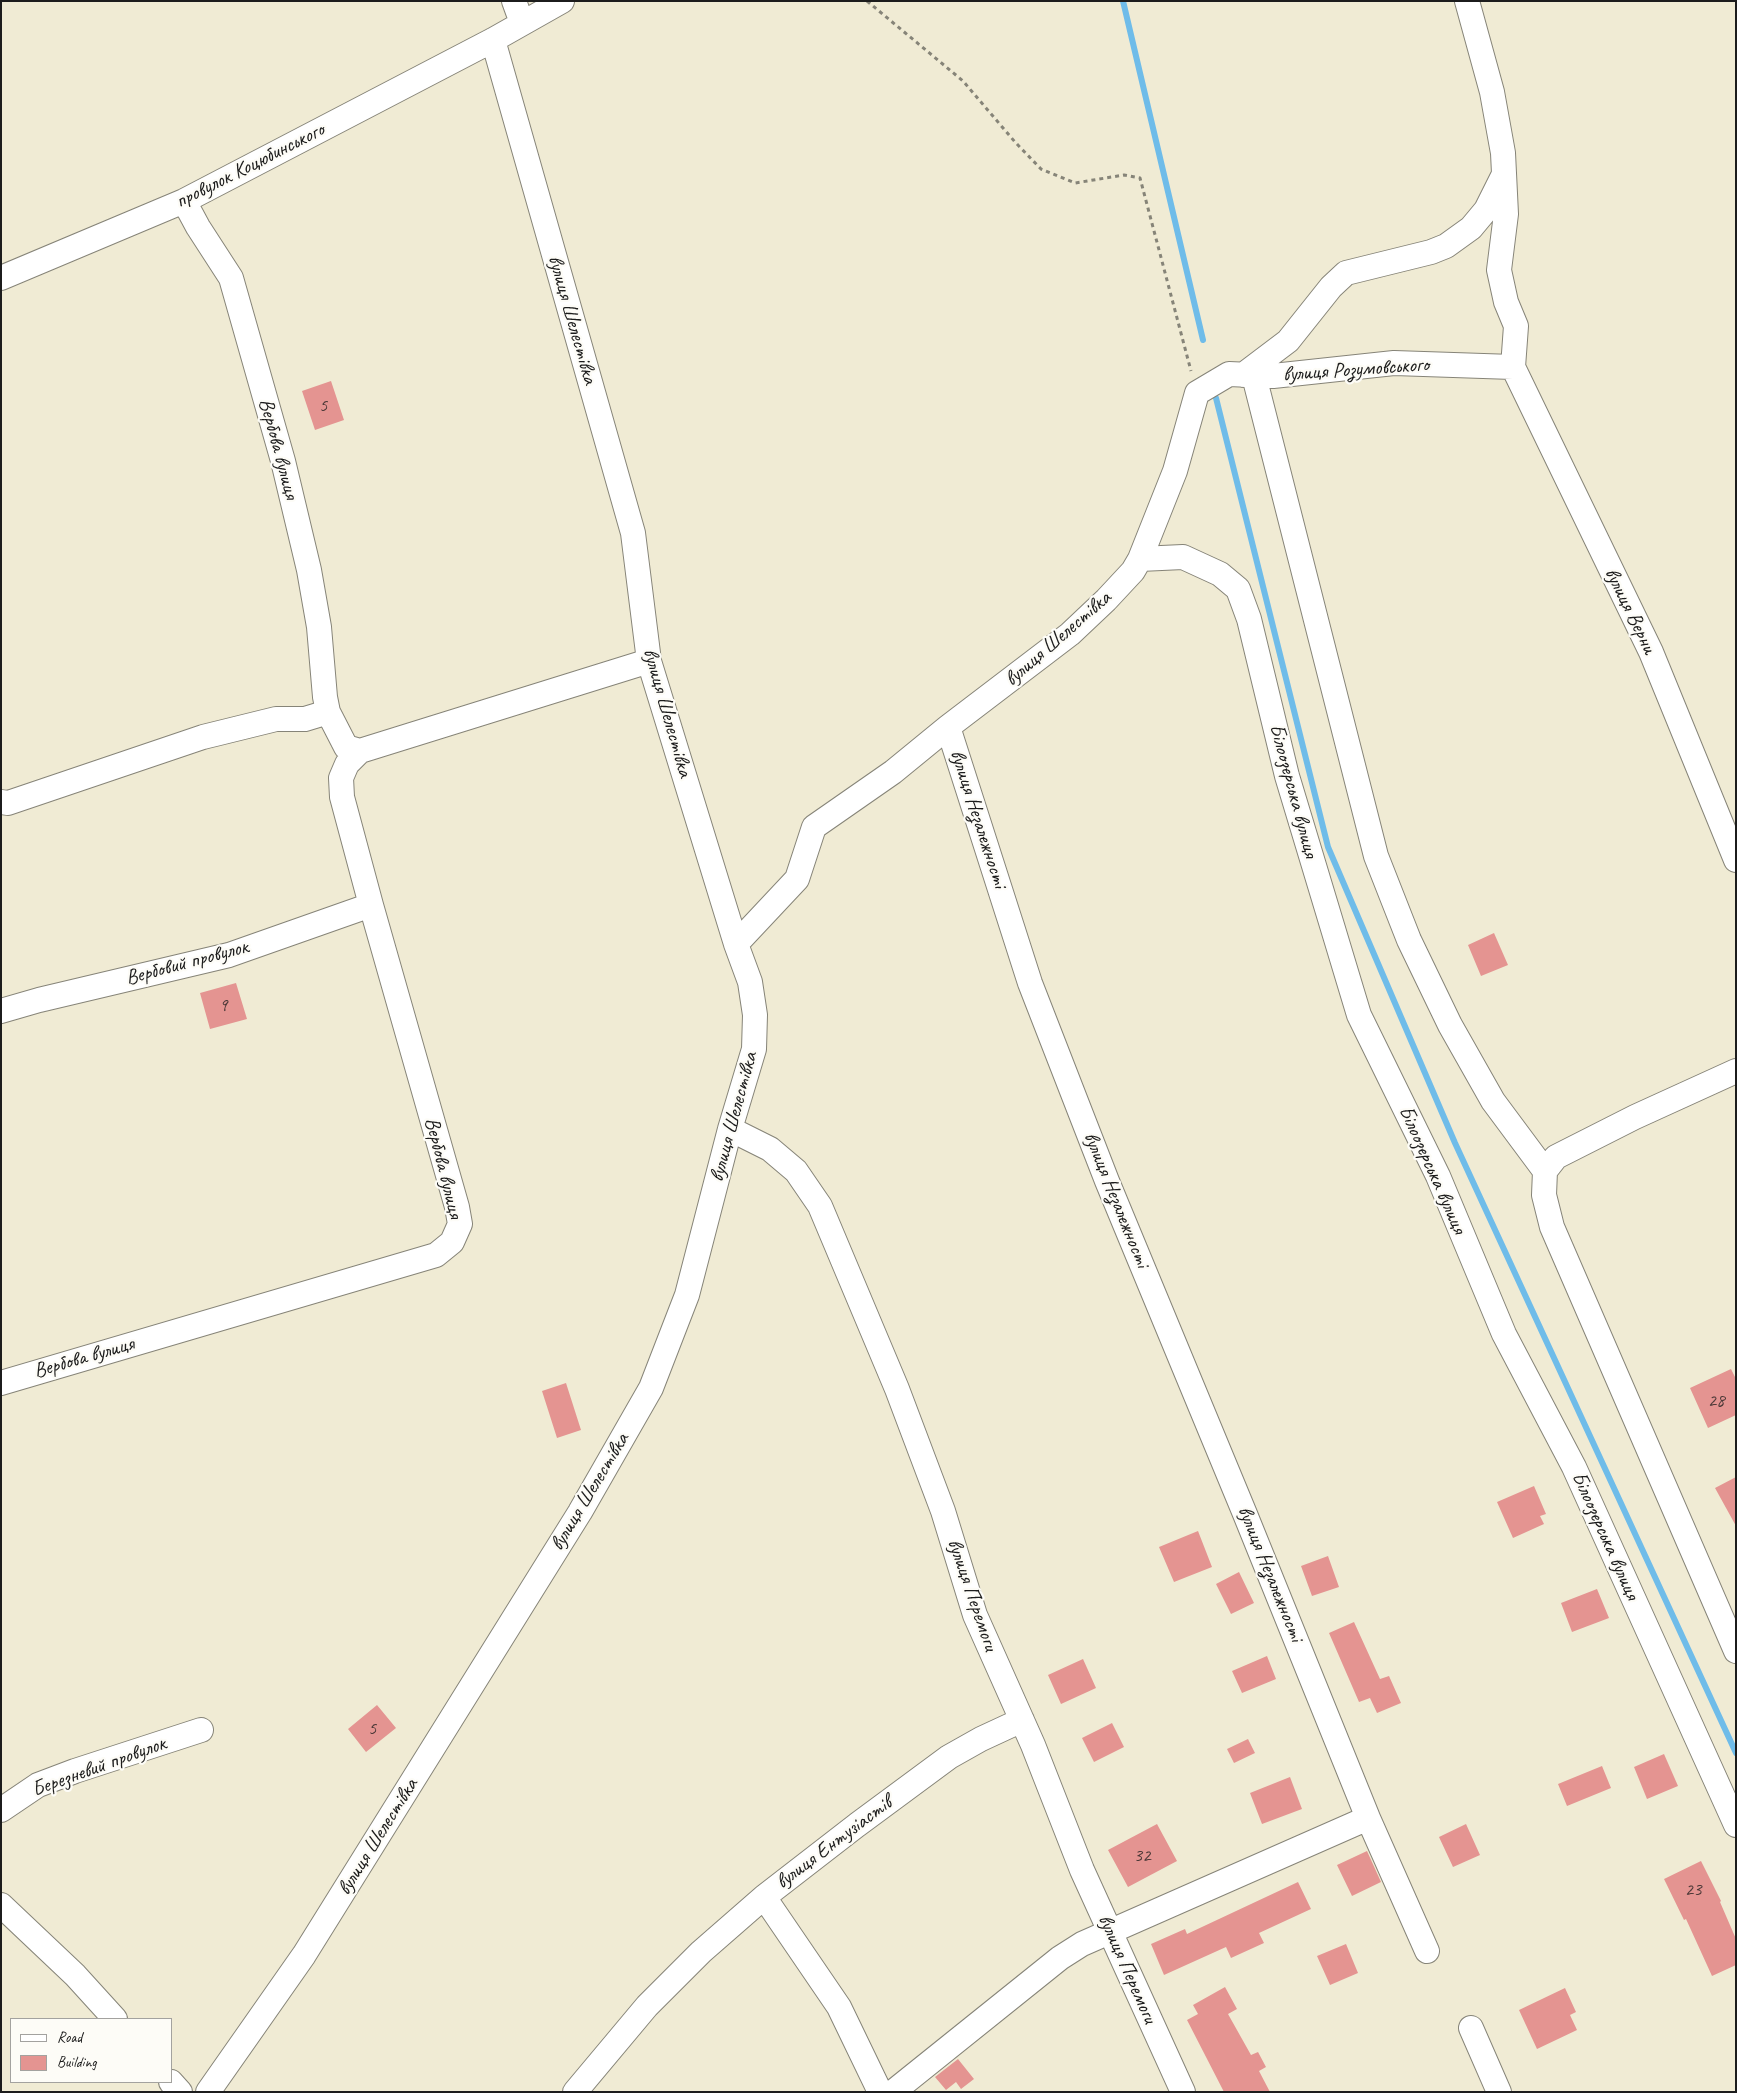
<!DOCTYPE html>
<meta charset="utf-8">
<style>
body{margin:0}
#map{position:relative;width:1737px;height:2093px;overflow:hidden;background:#f0ebd4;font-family:Caveat,sans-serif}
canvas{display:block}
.frame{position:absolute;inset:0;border:2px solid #1c1c1c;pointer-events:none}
.legend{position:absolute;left:10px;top:2018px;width:162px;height:65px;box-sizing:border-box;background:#fdfcf7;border:1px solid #a3a29f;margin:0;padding:6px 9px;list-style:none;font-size:15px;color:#1c1c1c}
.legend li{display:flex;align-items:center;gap:10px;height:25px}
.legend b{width:25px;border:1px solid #a3a29f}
</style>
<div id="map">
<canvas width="1737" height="2093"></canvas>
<div class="frame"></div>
<ul class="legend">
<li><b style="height:6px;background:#fff"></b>Road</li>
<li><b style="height:14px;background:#e49491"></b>Building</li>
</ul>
</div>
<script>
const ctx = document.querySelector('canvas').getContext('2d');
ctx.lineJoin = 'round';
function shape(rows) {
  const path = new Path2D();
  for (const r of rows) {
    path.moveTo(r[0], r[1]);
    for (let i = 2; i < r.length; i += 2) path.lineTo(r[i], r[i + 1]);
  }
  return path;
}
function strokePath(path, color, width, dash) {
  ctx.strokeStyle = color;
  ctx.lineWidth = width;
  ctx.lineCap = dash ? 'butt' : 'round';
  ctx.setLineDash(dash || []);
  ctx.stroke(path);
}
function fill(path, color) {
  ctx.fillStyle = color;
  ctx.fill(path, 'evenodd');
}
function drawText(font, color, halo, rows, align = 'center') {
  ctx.font = font + ' Caveat,sans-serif';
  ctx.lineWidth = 4.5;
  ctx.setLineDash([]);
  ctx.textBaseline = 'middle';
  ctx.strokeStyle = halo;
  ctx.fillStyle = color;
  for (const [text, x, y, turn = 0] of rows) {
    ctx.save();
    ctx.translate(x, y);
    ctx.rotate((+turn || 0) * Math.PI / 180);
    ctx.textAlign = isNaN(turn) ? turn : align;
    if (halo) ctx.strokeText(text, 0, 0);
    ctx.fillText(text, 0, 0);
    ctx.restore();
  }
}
const stream = shape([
 [1123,1,1203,340],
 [1216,398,1328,847,1455,1143,1736,1753]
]);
const building = shape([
 [331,381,344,420,315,430,302,391],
 [1494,933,1508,965,1481,976,1468,945],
 [236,983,247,1019,210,1029,200,993],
 [1731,1369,1736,1379,1736,1415,1708,1428,1690,1388],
 [566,1383,581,1430,557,1438,542,1391],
 [1736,1477,1736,1526,1715,1488],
 [1534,1486,1546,1514,1540,1516,1544,1524,1513,1538,1497,1502],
 [1198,1531,1212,1567,1174,1582,1159,1547],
 [1328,1556,1339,1587,1312,1596,1301,1566],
 [1239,1572,1254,1603,1231,1614,1216,1584],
 [1597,1589,1609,1618,1572,1632,1561,1603],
 [1354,1622,1380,1679,1389,1676,1401,1703,1377,1713,1370,1698,1359,1702,1329,1633],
 [1267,1656,1276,1679,1242,1693,1232,1671],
 [1083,1659,1096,1688,1061,1704,1048,1675],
 [377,1705,396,1728,366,1752,348,1729],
 [1112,1723,1124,1747,1094,1762,1082,1738],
 [1248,1739,1255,1753,1234,1763,1227,1749],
 [1664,1754,1678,1786,1647,1799,1634,1767],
 [1602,1766,1611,1788,1567,1806,1558,1784],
 [1290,1777,1302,1809,1262,1824,1250,1793],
 [1157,1824,1177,1861,1128,1887,1108,1850],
 [1466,1824,1480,1855,1453,1867,1439,1837],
 [1367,1851,1381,1882,1352,1896,1337,1865],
 [1701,1861,1721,1901,1720,1902,1736,1939,1736,1965,1712,1976,1686,1919,1684,1920,1664,1879],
 [1298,1882,1311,1909,1259,1933,1264,1943,1231,1958,1226,1947,1164,1975,1151,1944,1185,1929,1187,1934],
 [1346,1944,1358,1973,1330,1985,1317,1956],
 [1225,1987,1237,2009,1228,2014,1251,2055,1258,2052,1266,2067,1259,2071,1270,2092,1224,2092,1187,2020,1198,2014,1193,2005],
 [1565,1988,1576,2012,1570,2015,1577,2030,1537,2049,1519,2010],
 [958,2059,974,2079,961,2089,956,2082,946,2090,935,2077]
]);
const path = shape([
 [867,1,963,81,1015,142,1041,169,1075,183,1124,175,1140,178,1191,371]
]);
const minor = shape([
 [514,1,522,23],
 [1467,1,1492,92,1503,153,1506,214,1499,270,1506,302,1516,326,1513,367],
 [1,278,184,201,493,40,562,1],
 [1513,367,1651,652,1736,860],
 [1243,375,1288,341,1331,287,1346,273,1431,252,1446,246,1471,228,1486,210,1503,176],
 [1254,376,1376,856,1409,940,1450,1025,1493,1101,1545,1171,1544,1195,1552,1227,1736,1651],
 [1140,559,1183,557,1220,574,1238,589,1249,619,1287,776,1359,1015,1438,1176,1504,1334,1574,1467,1736,1825],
 [948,727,1070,634,1106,600,1133,571,1140,559,1175,471,1197,393,1229,374,1273,376,1394,363,1513,367],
 [360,751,649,661],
 [1,802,8,803,203,737,276,719,305,719,328,712],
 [736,944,797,879,814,827,893,772,948,727,1030,983,1107,1181,1245,1514,1368,1818,1427,1951],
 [1,1011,39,1000,229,955,371,905],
 [730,1129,770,1149,796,1171,820,1206,897,1389,943,1511,975,1615,1033,1745,1082,1870,1183,2092],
 [1545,1171,1556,1157,1635,1117,1736,1071],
 [1,1383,436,1255,452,1242,460,1224,457,1207,371,905,342,797,341,778,347,764,360,751,346,747,328,712,325,697,319,627,309,570,283,461,231,278,198,227,184,201],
 [1,1810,38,1785,75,1771,201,1730],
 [1,1905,75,1975,115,2019],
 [1471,2028,1499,2092],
 [171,2082,180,2092],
 [208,2092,304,1955,580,1512,651,1388,687,1295,730,1129,754,1049,755,1015,750,982,736,944,649,661,633,533,493,40],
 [575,2092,647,2006,701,1952,764,1897],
 [880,2092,839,2007,764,1897,857,1825,949,1757,981,1739,1022,1720],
 [893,2092,1060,1958,1082,1944,1368,1818]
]);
const numberNames = [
 ["5",323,406],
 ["9",223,1006],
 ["28",1716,1401],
 ["5",372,1729],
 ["32",1142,1856],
 ["23",1693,1890]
];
const streetNames = [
 ["провулок Коцюбинського",250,166,-27],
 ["вулиця Шелестівка",572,320,74],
 ["вулиця Розумовського",1356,370,-4],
 ["Вербова вулиця",278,449,75],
 ["вулиця Верни",1630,611,64],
 ["вулиця Шелестівка",1058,639,-41],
 ["вулиця Шелестівка",667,713,74],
 ["Білоозерська вулиця",1293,791,75],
 ["вулиця Незалежності",978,819,72],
 ["Вербовий провулок",187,963,-15],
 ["вулиця Шелестівка",734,1117,-75],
 ["Вербова вулиця",443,1168,76],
 ["Білоозерська вулиця",1432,1170,66],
 ["вулиця Незалежності",1116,1200,68],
 ["Вербова вулиця",84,1358,-16],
 ["вулиця Шелестівка",590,1492,-59],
 ["Білоозерська вулиця",1605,1536,66],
 ["вулиця Незалежності",1270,1574,68],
 ["вулиця Перемоги",972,1595,71],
 ["Березневий провулок",99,1767,-20],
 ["вулиця Шелестівка",378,1837,-58],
 ["вулиця Ентузіастів",834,1843,-37],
 ["вулиця Перемоги",1127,1969,66]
];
strokePath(stream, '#6fbce9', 6);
fill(building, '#e49491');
strokePath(minor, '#868478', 26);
strokePath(path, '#868478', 3, [4, 4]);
strokePath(minor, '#fff', 24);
drawText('19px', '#4e3a39', null, numberNames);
drawText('21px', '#1c1c1c', '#fdfcf7', streetNames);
</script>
